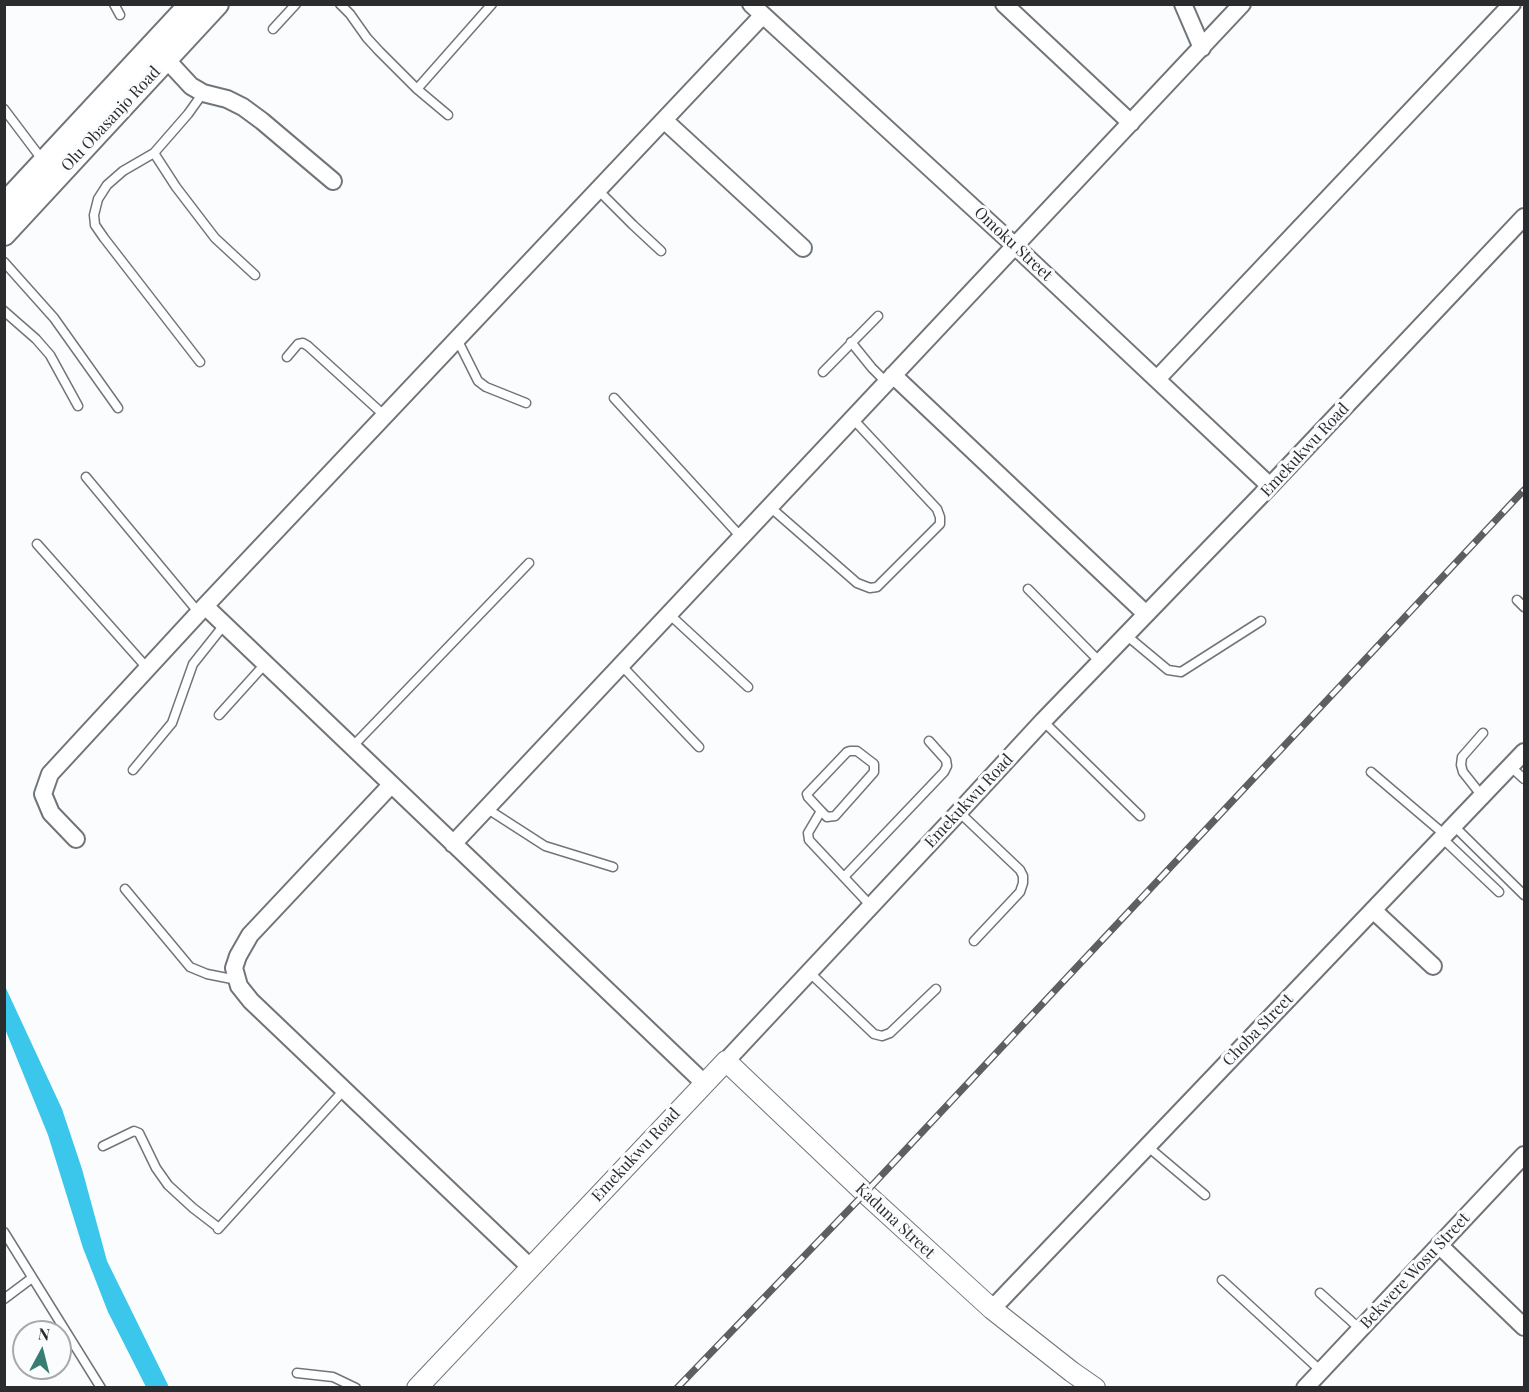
<!DOCTYPE html>
<style>
body{margin:0}
#map{position:relative;width:1529px;height:1392px;overflow:hidden;background:#fafcfe;font-family:"Playfair Display",serif}
canvas{display:block}
.frame{position:absolute;inset:0;border:6px solid #2a2c2e;pointer-events:none}
.north{position:absolute;left:12px;top:1320px;width:60px;height:60px;box-sizing:border-box;background:#fafcfe;border:2px solid #a7a9ab;border-radius:50%;rotate:7deg;font-size:16px;font-weight:700;line-height:24px;text-align:center;color:#2a2c2e}
.north::after{content:'';display:block;margin:auto;width:21px;height:27px;background:#387d72;clip-path:polygon(50% 0,100% 100%,50% 72%,0 100%)}
</style>
<div id="map">
<canvas width="1529" height="1392"></canvas>
<div class="frame"></div>
<div class="north">N</div>
</div>
<script>
const ctx = document.querySelector('canvas').getContext('2d');
ctx.lineJoin = 'round';
function fill(path, color) {
  ctx.fillStyle = color;
  ctx.fill(path, 'evenodd');
}
function shape(rows) {
  const path = new Path2D();
  for (const r of rows) {
    path.moveTo(r[0], r[1]);
    for (let i = 2; i < r.length; i += 2) path.lineTo(r[i], r[i + 1]);
  }
  return path;
}
function strokePath(path, color, width, dash) {
  ctx.strokeStyle = color;
  ctx.lineWidth = width;
  ctx.lineCap = dash ? 'butt' : 'round';
  ctx.setLineDash(dash || []);
  ctx.stroke(path);
}
function drawText(font, color, halo, rows, align = 'center') {
  ctx.font = font + ' "Playfair Display",serif';
  ctx.lineWidth = 6;
  ctx.setLineDash([]);
  ctx.textBaseline = 'middle';
  ctx.strokeStyle = halo;
  ctx.fillStyle = color;
  for (const [text, x, y, turn = 0] of rows) {
    ctx.save();
    ctx.translate(x, y);
    ctx.rotate((+turn || 0) * Math.PI / 180);
    ctx.textAlign = isNaN(turn) ? turn : align;
    if (halo) ctx.strokeText(text, 0, 0);
    ctx.fillText(text, 0, 0);
    ctx.restore();
  }
}
const water = shape([
 [4,984,62,1109,82,1169,107,1261,169,1387,146,1387,108,1312,83,1248,48,1135,5,1029]
]);
const service = shape([
 [114,4,120,15],
 [340,4,350,14,367,38,379,51,417,89,448,115],
 [273,29,296,4],
 [417,89,492,4],
 [4,109,44,162],
 [154,153,176,187,215,238,255,275],
 [598,190,633,225,661,251],
 [4,262,54,318,118,408],
 [4,311,36,339,50,355,78,406],
 [457,339,478,381,486,387,526,403],
 [851,342,872,368,887,383],
 [287,357,298,344,303,343,308,346,385,416],
 [200,362,104,238,95,225,94,215,98,199,107,185,123,171,154,153,188,114,203,93],
 [823,372,878,316],
 [614,398,741,537],
 [86,477,199,613],
 [770,507,857,583,870,588,877,587,940,524,940,517,937,509,853,419],
 [37,544,148,669],
 [1028,589,1100,662],
 [1517,600,1524,607],
 [669,614,748,687],
 [1126,635,1168,670,1181,672,1261,621],
 [621,665,699,747],
 [219,715,265,664],
 [1043,721,1140,816],
 [352,747,529,563],
 [1510,766,1524,779],
 [133,770,167,729,172,723,193,664,224,625],
 [1371,772,1445,835],
 [1482,796,1463,772,1461,765,1462,757,1483,733],
 [486,808,545,846,613,867],
 [821,811,827,817,835,816,874,772,874,764,857,751,850,751,847,752,807,794,808,797,821,811,808,833,809,840,871,906],
 [959,812,1020,870,1023,876,1023,883,1020,892,974,941],
 [1454,826,1524,895],
 [1442,838,1499,892],
 [844,877,944,772,947,766,946,760,929,741],
 [125,889,190,967,207,974,237,980],
 [809,972,874,1034,882,1036,890,1033,936,989],
 [103,1146,134,1131,139,1133,156,1168,168,1185,193,1208,219,1228],
 [1147,1146,1205,1195],
 [218,1229,344,1090],
 [4,1232,101,1388],
 [1222,1280,1321,1371],
 [1320,1293,1360,1329],
 [4,1299,32,1278],
 [297,1373,333,1377,356,1388]
]);
const minor = shape([
 [751,4,1015,246,1270,486],
 [1004,4,1131,123],
 [1183,4,1202,48],
 [166,59,191,86,203,93,227,99,243,107,262,121,333,181],
 [664,120,803,248],
 [893,375,1146,614],
 [1157,379,1512,4],
 [205,606,704,1083],
 [391,785,250,935,238,956,234,968,239,986,251,1001,530,1267],
 [76,839,51,813,43,794,50,774,205,606,763,15],
 [453,844,1242,4],
 [1373,910,1433,966],
 [726,1061,959,812,1043,721,1270,486,1524,217],
 [1439,1245,1524,1327],
 [992,1309,1524,752],
 [1305,1388,1524,1155]
]);
const tertiary = shape([
 [417,1388,726,1061,865,1193,992,1309,1072,1372,1095,1388]
]);
const secondary = shape([
 [4,205,191,4],
 [4,234,217,4]
]);
const rail = shape([
 [677,1388,865,1193,1524,490]
]);
const streetNames = [
 ["Olu Obasanjo Road",111,119,-47],
 ["Omoku Street",1013,244,43],
 ["Emekukwu Road",1305,450,-47],
 ["Emekukwu Road",969,801,-47],
 ["Choba Street",1258,1030,-46],
 ["Emekukwu Road",636,1155,-47],
 ["Kaduna Street",895,1221,43],
 ["Bekwere Wosu Street",1415,1271,-47]
];
fill(water, '#3ac7eb');
strokePath(service, '#71757a', 11);
strokePath(minor, '#71757a', 20);
strokePath(tertiary, '#71757a', 22);
strokePath(secondary, '#71757a', 26);
strokePath(service, '#fff', 8);
strokePath(minor, '#fff', 16);
strokePath(tertiary, '#fff', 20);
strokePath(secondary, '#fff', 22);
strokePath(rail, '#5d5f61', 7);
strokePath(rail, '#fafcfe', 4.5, [14]);
drawText('16px', '#2a2c2e', '#fafcfe', streetNames);
</script>
